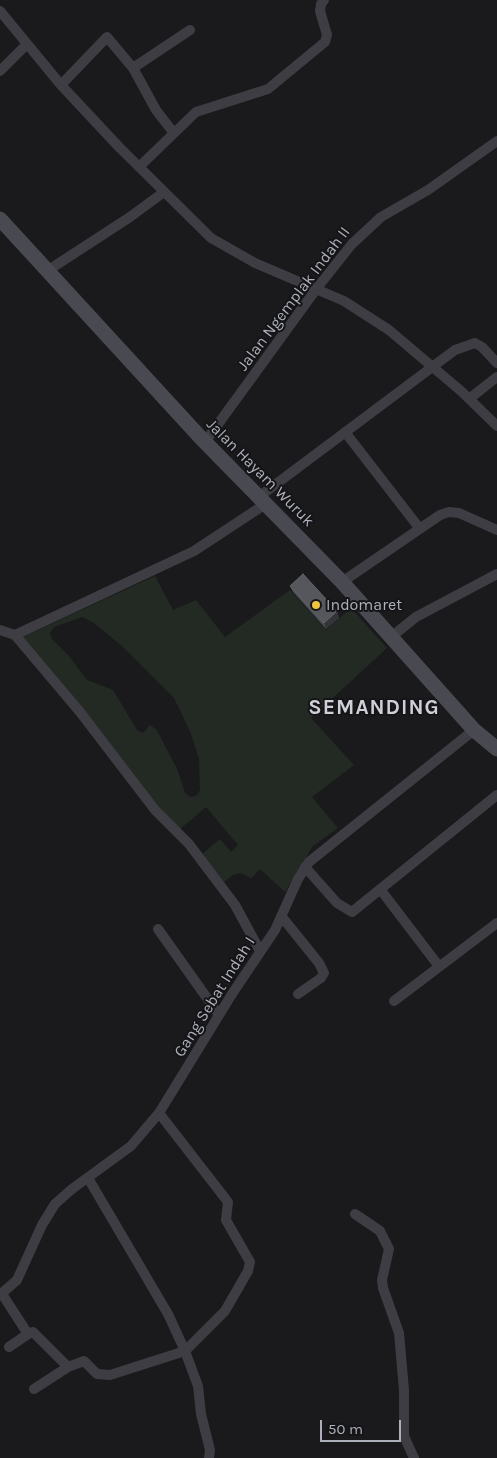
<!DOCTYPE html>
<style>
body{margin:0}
#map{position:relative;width:497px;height:1458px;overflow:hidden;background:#1a1a1c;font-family:Karla,sans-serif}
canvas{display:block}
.scale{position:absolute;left:320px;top:1420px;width:81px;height:22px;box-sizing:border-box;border:2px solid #adb0bb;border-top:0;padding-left:6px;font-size:15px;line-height:18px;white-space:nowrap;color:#adb0bb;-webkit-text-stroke:4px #151517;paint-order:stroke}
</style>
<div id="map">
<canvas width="497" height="1458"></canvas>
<div class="scale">50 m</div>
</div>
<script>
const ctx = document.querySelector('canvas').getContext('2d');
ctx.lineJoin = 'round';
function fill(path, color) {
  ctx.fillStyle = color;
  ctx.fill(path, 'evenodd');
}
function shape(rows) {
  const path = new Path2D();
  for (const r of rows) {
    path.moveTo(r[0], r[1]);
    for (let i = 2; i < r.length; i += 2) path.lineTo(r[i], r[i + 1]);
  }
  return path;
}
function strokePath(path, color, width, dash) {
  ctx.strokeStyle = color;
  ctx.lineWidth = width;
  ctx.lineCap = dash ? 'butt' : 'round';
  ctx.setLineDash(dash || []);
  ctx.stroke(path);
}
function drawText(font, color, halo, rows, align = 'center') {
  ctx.font = font + ' Karla,sans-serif';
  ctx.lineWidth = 4;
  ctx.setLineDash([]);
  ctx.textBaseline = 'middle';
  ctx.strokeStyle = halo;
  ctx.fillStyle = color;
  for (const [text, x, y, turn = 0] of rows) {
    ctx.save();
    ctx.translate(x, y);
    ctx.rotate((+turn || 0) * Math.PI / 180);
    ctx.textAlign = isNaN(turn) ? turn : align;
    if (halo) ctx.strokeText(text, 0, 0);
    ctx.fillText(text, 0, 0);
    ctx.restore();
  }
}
const green = shape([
 [155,576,173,610,196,600,225,637,290,590,326,630,351,608,387,648,311,718,354,765,312,797,338,828,313,846,285,892,260,869,251,878,240,873,233,875,219,886,200,856,220,839,231,852,238,845,206,807,179,830,155,809,21,638],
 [82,617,94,623,123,647,174,698,190,731,199,759,200,790,196,796,190,797,185,793,178,771,157,730,150,725,143,733,137,730,113,690,87,680,69,656,52,639,50,633,54,627]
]);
const minor = shape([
 [0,11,61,85,119,147,211,238,255,263,344,301,389,330,461,391,497,426],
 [133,68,156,110,173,132],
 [0,71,26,45],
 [61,85,107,37,133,68,190,30],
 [139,167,196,112,268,89,325,42,327,35,320,11,321,4,324,0],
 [47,271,130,217,164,192],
 [469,399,497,377],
 [345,432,420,529],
 [205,442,317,288,352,244,381,217,428,190,497,141],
 [260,496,455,350,475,343,482,347,497,363],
 [342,582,440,515,449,512,459,513,497,530],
 [0,630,15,635,80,712,155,810,189,844,235,905,260,951],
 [15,635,194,551,267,503],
 [391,637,416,617,497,574],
 [305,867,337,903,352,912,497,795],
 [380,889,438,965],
 [282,917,319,963,324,973,321,978,298,994],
 [158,929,219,1015],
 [394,1001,497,923],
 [88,1178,168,1314,185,1351,225,1311,248,1271,250,1262,226,1220,228,1202,159,1113],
 [355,1214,380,1231,389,1249,382,1280,383,1288,399,1333,404,1390,404,1436,414,1458],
 [2,1294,28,1334,33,1332,68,1367,84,1361,97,1374,110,1375,185,1351,198,1386,201,1414,210,1450,209,1458],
 [0,1295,17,1280,42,1225,55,1204,72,1189,131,1146,159,1113,232,994,275,930,298,879,309,862,474,730],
 [9,1347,28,1334],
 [34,1389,68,1367]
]);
const secondary = shape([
 [0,219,200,437,342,582,474,730,497,749]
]);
const wall = shape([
 [290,586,337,611,339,618,326,629,293,592]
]);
const shadedWall = shape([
 [337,611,339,618,326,629,324,623]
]);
const building = shape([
 [303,574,337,611,324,623,290,586,303,574]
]);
const markers = [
 [316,605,5,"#efc53f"]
];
const streetNames = [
 ["Jalan Ngemplak Indah II",294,299,-53],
 ["Jalan Hayam Wuruk",260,473,45],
 ["Gang Sebat Indah I",215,997,-58]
];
const poiNames = [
 ["Indomaret",326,605]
];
const districtNames = [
 ["SEMANDING",374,708]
];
fill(green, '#222a23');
strokePath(minor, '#3d3d43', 10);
strokePath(secondary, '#494a51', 15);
fill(wall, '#4b4c51');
fill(shadedWall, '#333437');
fill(building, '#56575c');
strokePath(building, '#64656b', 1);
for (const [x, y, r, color] of markers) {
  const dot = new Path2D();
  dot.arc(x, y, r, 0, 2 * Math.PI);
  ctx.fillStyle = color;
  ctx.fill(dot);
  strokePath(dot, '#151517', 2);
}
drawText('16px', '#adb0bb', '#151517', streetNames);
drawText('16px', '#adb0bb', '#151517', poiNames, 'left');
ctx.letterSpacing = '1px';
drawText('bold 21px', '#cecfd7', '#151517', districtNames);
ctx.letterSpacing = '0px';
</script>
